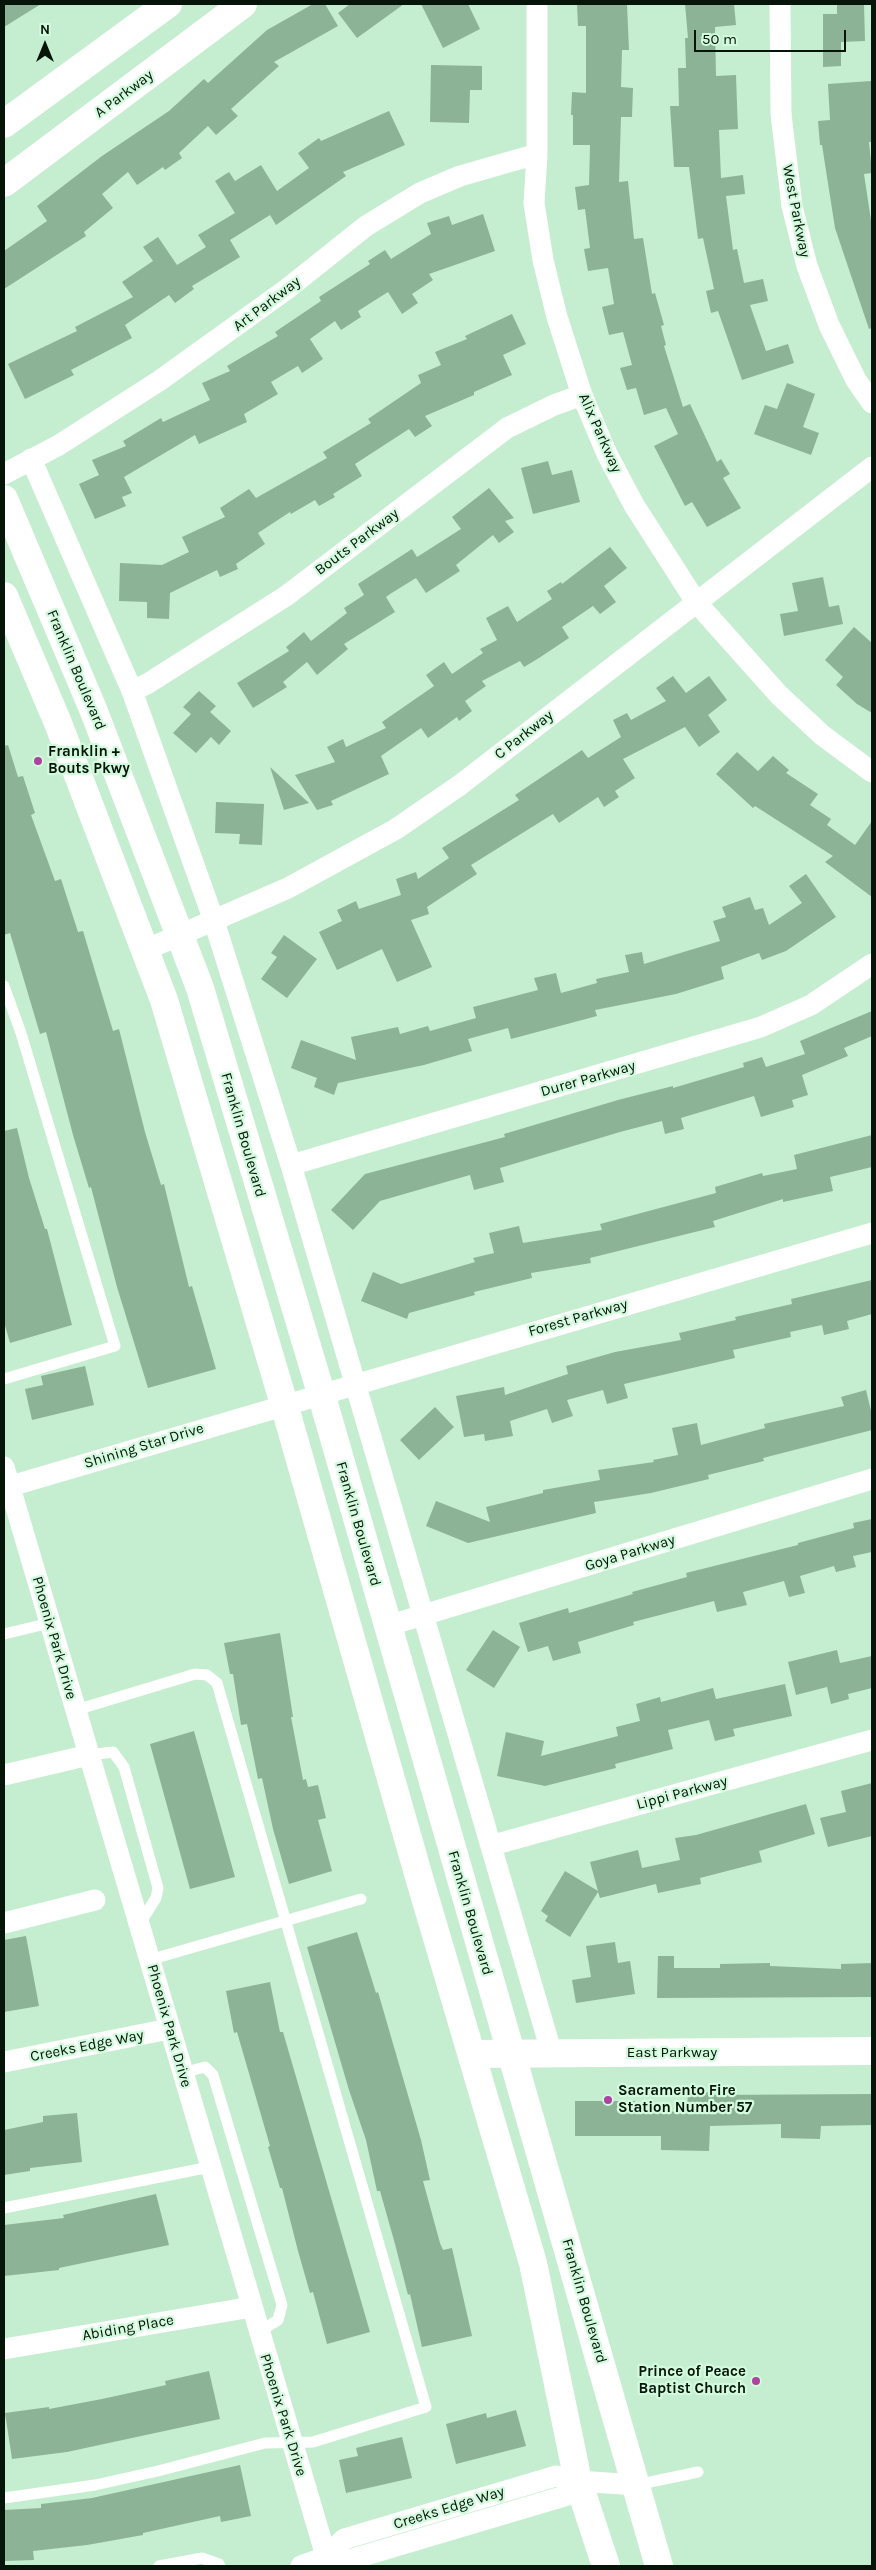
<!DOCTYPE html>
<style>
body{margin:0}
#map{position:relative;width:876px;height:2570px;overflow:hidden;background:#c5edcf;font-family:Karla,sans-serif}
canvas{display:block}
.frame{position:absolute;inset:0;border:5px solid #06140a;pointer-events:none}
.north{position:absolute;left:20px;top:20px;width:50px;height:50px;-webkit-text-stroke:4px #d2fadc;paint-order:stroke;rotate:0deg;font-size:14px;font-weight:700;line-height:20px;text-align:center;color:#06140a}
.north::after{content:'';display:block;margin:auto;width:18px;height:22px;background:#06140a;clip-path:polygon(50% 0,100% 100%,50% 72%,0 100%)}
.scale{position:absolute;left:694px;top:30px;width:152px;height:22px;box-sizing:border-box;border:2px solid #06140a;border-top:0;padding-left:6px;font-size:15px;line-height:18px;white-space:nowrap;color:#06140a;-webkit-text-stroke:4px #d2fadc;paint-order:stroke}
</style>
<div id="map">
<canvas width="876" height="2570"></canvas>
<div class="frame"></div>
<div class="north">N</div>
<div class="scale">50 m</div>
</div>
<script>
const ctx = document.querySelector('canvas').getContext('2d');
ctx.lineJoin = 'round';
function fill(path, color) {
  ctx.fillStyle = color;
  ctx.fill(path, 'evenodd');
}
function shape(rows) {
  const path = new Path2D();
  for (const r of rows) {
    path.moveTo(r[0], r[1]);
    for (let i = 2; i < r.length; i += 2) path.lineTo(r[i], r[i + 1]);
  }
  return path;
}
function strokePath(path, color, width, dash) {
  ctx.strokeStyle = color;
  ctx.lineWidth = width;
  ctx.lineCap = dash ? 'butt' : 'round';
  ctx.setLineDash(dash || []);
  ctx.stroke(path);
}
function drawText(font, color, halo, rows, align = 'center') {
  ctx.font = font + ' Karla,sans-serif';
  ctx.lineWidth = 4.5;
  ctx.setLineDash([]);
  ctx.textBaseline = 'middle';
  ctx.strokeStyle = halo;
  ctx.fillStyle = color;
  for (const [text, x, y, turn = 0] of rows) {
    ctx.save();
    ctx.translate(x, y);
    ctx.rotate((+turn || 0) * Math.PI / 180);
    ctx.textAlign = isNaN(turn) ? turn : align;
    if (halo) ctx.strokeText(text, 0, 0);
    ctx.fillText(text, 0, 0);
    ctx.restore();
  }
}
const building = shape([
 [4,4,41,4,4,27],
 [313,4,325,4,338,26,274,62,279,66,231,109,238,116,216,135,208,126,179,153,182,158,165,170,163,167,137,185,128,172,102,194,113,208,84,232,86,236,4,289,4,251,47,221,37,206,102,156,169,111,204,79,208,83,267,30],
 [350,4,404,4,357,38,338,13],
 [421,4,468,4,480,29,443,48],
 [577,4,627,4,629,50,622,50,621,87,633,88,632,117,621,117,619,182,628,181,634,239,643,238,652,294,655,293,664,325,661,326,666,345,664,346,683,407,690,404,717,462,721,459,730,474,723,478,741,508,707,527,692,502,685,506,654,446,678,434,666,408,644,415,636,388,627,390,620,368,632,365,623,332,609,335,602,307,614,304,608,268,588,271,584,249,590,248,585,209,578,210,575,187,589,185,590,145,573,145,573,115,571,115,572,92,586,93,586,26,578,26],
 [685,4,734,4,736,25,715,27,716,76,736,75,737,104,738,129,719,130,721,178,743,175,745,194,726,196,733,250,737,249,744,283,763,279,768,301,750,305,766,351,788,344,794,363,742,380,718,311,711,313,706,291,714,289,703,238,698,239,689,167,674,167,670,106,679,106,678,68,686,68,685,38,688,38],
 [837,4,864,4,865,41,841,42,841,66,823,67,823,14,837,14],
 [431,65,482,66,482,90,470,90,469,123,430,122],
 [871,81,872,142,869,142,872,173,864,174,872,227,872,328,869,329,835,228,822,145,820,145,818,121,830,120,828,84],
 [389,111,405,145,343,172,346,176,276,225,270,215,230,240,240,257,192,286,194,289,175,303,169,295,125,325,132,338,71,370,74,375,25,399,8,364,77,331,75,327,133,297,122,282,153,261,143,247,158,237,177,265,206,247,198,235,235,213,215,181,229,172,235,181,261,165,277,191,309,168,298,153,319,138,321,141],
 [483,214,495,251,429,274,433,280,412,294,418,303,402,314,388,292,358,311,361,317,341,330,335,321,310,339,323,359,302,373,298,366,271,382,278,394,244,414,247,422,199,444,195,435,124,477,132,493,122,497,126,506,95,519,79,484,99,475,92,460,126,446,123,441,161,418,163,422,210,400,202,383,230,371,227,366,278,336,275,332,321,301,319,297,370,264,368,261,385,250,391,259,431,234,427,223,449,216,452,225],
 [512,314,526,344,503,355,512,375,474,392,474,395,425,416,432,426,415,437,409,429,355,464,362,476,333,494,335,497,319,506,315,500,291,514,290,512,258,533,265,544,236,564,238,569,220,577,217,570,170,593,169,619,147,618,147,602,119,601,120,563,162,565,189,552,182,537,225,517,220,508,249,489,256,498,327,458,323,452,371,423,368,419,421,383,418,375,441,365,435,352,467,339,465,336],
 [787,383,815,394,803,427,819,433,811,455,754,434,765,405,777,409],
 [548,461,552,475,572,470,580,502,533,514,521,468],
 [489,488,514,518,505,521,514,532,499,543,493,535,456,565,460,571,426,593,416,578,390,594,386,597,395,612,344,644,348,649,317,675,307,662,283,682,287,687,253,708,237,683,289,651,286,647,304,632,311,641,347,613,344,608,364,595,358,584,412,549,417,557,461,529,452,517],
 [610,547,627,568,604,586,616,602,600,614,593,606,562,627,569,638,539,658,524,667,520,661,482,681,486,686,465,701,472,711,459,721,457,717,428,738,421,728,381,756,389,774,331,801,333,805,317,810,295,775,335,762,327,747,343,739,346,747,386,728,382,722,434,686,426,675,444,662,452,674,483,653,480,649,497,640,486,618,508,606,517,622,552,599,547,591,561,582,562,584],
 [823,577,829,607,839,605,843,624,784,636,780,614,798,611,792,583],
 [854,627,872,643,872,713,857,704,836,685,843,677,825,660],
 [673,676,686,693,709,676,727,700,708,715,720,732,699,747,685,727,623,759,635,778,615,791,619,797,604,807,598,797,559,823,553,814,471,865,477,874,427,907,429,914,411,920,432,967,397,982,382,949,337,970,319,932,342,921,337,910,356,901,359,909,401,895,396,879,416,872,418,879,449,858,442,848,519,800,515,795,582,750,588,758,621,737,613,720,627,713,631,720,666,701,656,688],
 [199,691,216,706,210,712,231,731,219,745,211,737,196,753,173,733,191,714,183,707],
 [8,745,18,777,23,776,35,813,31,815,55,881,61,879,78,932,83,931,113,1031,119,1029,145,1132,161,1185,164,1184,189,1287,192,1286,216,1369,148,1388,117,1287,91,1187,89,1188,73,1135,46,1032,40,1034,10,933,4,935,4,746],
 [737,752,758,771,773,756,789,770,786,773,818,794,810,805,831,819,827,825,855,845,872,821,872,897,825,862,833,856,755,806,753,808,716,774],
 [270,767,309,803,284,810],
 [216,802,264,804,262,845,239,844,240,834,215,833],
 [806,874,836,917,786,951,762,960,759,953,721,967,724,979,676,994,595,1010,597,1016,511,1039,508,1028,468,1039,472,1051,424,1065,338,1083,334,1095,314,1087,317,1078,291,1068,301,1040,356,1060,351,1037,398,1027,400,1034,428,1026,430,1031,476,1018,473,1007,538,990,534,978,556,973,561,993,597,983,596,979,629,972,625,955,642,952,644,964,720,941,713,921,726,917,722,907,750,897,755,910,763,908,769,925,802,903,789,886],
 [284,935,317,959,287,998,261,979,277,957,271,953],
 [872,1011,872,1036,844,1048,848,1056,802,1075,808,1095,792,1100,794,1107,761,1117,754,1096,681,1118,684,1129,665,1134,662,1121,620,1132,500,1168,504,1182,474,1190,470,1175,380,1201,353,1230,331,1210,365,1174,505,1137,504,1134,618,1100,673,1086,673,1088,744,1067,743,1063,762,1057,766,1067,805,1054,800,1041],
 [17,1128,29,1178,45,1229,47,1229,72,1325,10,1343,4,1322,4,1131],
 [872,1135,872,1167,830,1177,833,1191,783,1202,783,1199,713,1221,715,1227,590,1258,591,1263,531,1273,532,1278,474,1292,475,1295,409,1313,407,1319,361,1301,373,1272,401,1284,475,1262,473,1258,494,1253,489,1233,519,1226,523,1243,602,1230,600,1224,716,1193,715,1187,762,1173,763,1176,797,1169,794,1155],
 [872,1280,872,1314,847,1321,849,1329,824,1335,822,1325,790,1332,791,1337,733,1350,735,1358,624,1384,628,1398,607,1404,603,1390,567,1400,573,1416,552,1423,547,1409,510,1421,513,1436,485,1441,484,1434,464,1437,456,1396,504,1387,505,1395,568,1374,566,1366,615,1352,681,1340,679,1333,736,1320,735,1317,792,1304,791,1299],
 [85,1366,94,1405,32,1420,25,1389,43,1385,41,1376],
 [866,1390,872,1415,872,1430,763,1458,764,1461,708,1475,709,1479,651,1493,594,1502,596,1513,468,1543,426,1526,436,1501,490,1522,486,1507,543,1493,543,1490,600,1480,598,1470,654,1462,653,1460,678,1455,672,1428,697,1423,701,1445,765,1428,764,1424,844,1406,841,1397],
 [435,1407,454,1427,419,1460,400,1440],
 [872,1519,872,1552,853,1556,856,1567,836,1572,834,1566,800,1576,805,1593,789,1597,784,1581,743,1592,747,1605,717,1612,714,1601,633,1622,634,1625,578,1642,581,1653,553,1661,548,1646,528,1652,519,1623,568,1608,569,1613,633,1594,632,1592,687,1577,686,1573,798,1545,798,1543,854,1528,853,1523],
 [493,1630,520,1647,494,1688,466,1670],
 [280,1633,293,1717,291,1717,303,1780,306,1779,308,1787,318,1785,326,1818,318,1820,332,1871,289,1884,273,1829,262,1778,258,1779,247,1724,241,1725,233,1674,230,1674,224,1643],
 [837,1650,840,1663,872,1656,872,1688,848,1694,849,1699,831,1704,827,1687,796,1695,788,1662],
 [785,1684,792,1716,733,1729,735,1736,715,1741,709,1720,668,1730,673,1749,615,1764,616,1768,545,1786,497,1776,506,1732,544,1741,541,1756,618,1736,616,1727,640,1721,636,1704,660,1697,661,1702,713,1688,716,1699],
 [194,1731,235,1877,190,1889,150,1744],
 [872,1783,872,1836,828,1847,820,1818,846,1812,841,1791],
 [806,1804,815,1834,759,1851,762,1862,700,1878,701,1884,658,1893,656,1884,600,1898,598,1892,570,1937,545,1921,548,1916,541,1911,565,1871,598,1891,590,1862,638,1850,642,1868,680,1860,675,1838,696,1835],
 [357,1932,376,1993,378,1992,421,2140,430,2180,423,2181,440,2243,443,2250,452,2248,472,2336,422,2347,410,2294,408,2295,395,2244,380,2191,377,2191,366,2140,349,2090,307,1947],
 [26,1936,39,2006,4,2012,4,1940],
 [615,1942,618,1963,630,1961,635,1994,576,2003,572,1980,591,1977,586,1946],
 [658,1956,674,1956,674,1968,720,1968,720,1964,770,1963,770,1966,841,1969,841,1964,872,1963,872,1997,657,1998],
 [270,1982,280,2032,283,2032,370,2332,327,2344,313,2292,310,2293,298,2251,282,2188,280,2188,268,2147,270,2146,237,2032,234,2033,226,1991],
 [688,2092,711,2092,711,2095,872,2094,872,2125,821,2126,820,2139,781,2138,781,2124,710,2126,709,2151,661,2150,661,2136,575,2136,575,2101,635,2101,635,2104,648,2104,648,2111,687,2112],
 [77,2113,82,2162,30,2168,30,2171,4,2175,4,2130,43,2122,43,2116],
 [156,2194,169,2245,59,2268,59,2270,4,2276,4,2225,64,2218,63,2215],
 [209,2371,220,2419,67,2452,12,2459,5,2413,49,2407,49,2409,102,2399,166,2385,165,2381],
 [516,2410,526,2446,456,2464,446,2424,486,2413,487,2418],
 [402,2437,412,2478,346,2493,339,2460,358,2456,356,2448],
 [240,2465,251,2516,221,2522,220,2516,143,2533,143,2535,87,2545,33,2551,34,2560,4,2561,4,2510,41,2508,41,2504,92,2498]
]);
const service = shape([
 [4,986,21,1033,115,1346,4,1379],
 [4,1634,50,1623],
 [89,1755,113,1752,124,1767,158,1888,156,1898,139,1925],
 [149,1960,361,1899],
 [182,2073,205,2067,213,2075,282,2305,278,2320,259,2332],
 [4,2208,210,2167],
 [636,2485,698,2472],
 [4,2498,95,2485,158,2471,265,2443,313,2442,426,2407,217,1683,207,1675,195,1674,76,1710],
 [159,2566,202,2558,219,2564,220,2566]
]);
const minor = shape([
 [537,4,537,154,534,203,543,260,557,317,582,395,607,454,634,505,696,602,779,695,822,735,872,772],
 [780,4,781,114,792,206,807,266,829,325,856,380,872,403],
 [31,459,132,691,214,921,291,1165,552,2054],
 [4,474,59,445,159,381,287,289,366,226,420,193,460,176,537,154],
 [132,691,147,684,286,596,507,428,554,405,582,395],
 [143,951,288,888,396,829,460,785,872,467],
 [291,1165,761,1027,811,1005,872,964],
 [4,1467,329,2566],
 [4,1488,872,1233],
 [387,1626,872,1479],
 [4,1775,89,1755],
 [493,1845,872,1740],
 [4,1923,95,1900],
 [4,2062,169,2029],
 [4,2349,252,2307],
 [326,2557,349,2560,568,2495,578,2481],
 [301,2566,326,2557,344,2539,556,2476,578,2481,636,2485]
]);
const tertiary = shape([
 [4,124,168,4],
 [4,183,243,4],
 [472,2054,872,2051]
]);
const secondary = shape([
 [4,499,93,709,200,988,321,1393,659,2566],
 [4,596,58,723,164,1000,284,1404,419,1877,533,2263,578,2481,606,2566]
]);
const markers = [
 [38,761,5,"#ad42a1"],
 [608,2100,5,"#ad42a1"],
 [756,2381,5,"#ad42a1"]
];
const streetNames = [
 ["A Parkway",124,94,-37],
 ["West Parkway",796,211,79],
 ["Art Parkway",267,304,-37],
 ["Alix Parkway",600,433,66],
 ["Bouts Parkway",357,542,-37],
 ["Franklin Boulevard",76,670,67],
 ["C Parkway",524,735,-38],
 ["Durer Parkway",588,1079,-16],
 ["Franklin Boulevard",243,1135,74],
 ["Forest Parkway",578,1318,-16],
 ["Shining Star Drive",144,1446,-17],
 ["Franklin Boulevard",358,1524,74],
 ["Goya Parkway",630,1553,-17],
 ["Phoenix Park Drive",54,1638,74],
 ["Lippi Parkway",682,1793,-15],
 ["Franklin Boulevard",470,1913,74],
 ["Phoenix Park Drive",169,2026,74],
 ["Creeks Edge Way",87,2046,-11],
 ["East Parkway",672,2053],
 ["Franklin Boulevard",584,2301,74],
 ["Abiding Place",128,2328,-10],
 ["Phoenix Park Drive",283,2415,73],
 ["Creeks Edge Way",449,2508,-17]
];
const poiNames = [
 ["Franklin +",48,752],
 ["Bouts Pkwy",48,769],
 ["Sacramento Fire",618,2091],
 ["Station Number 57",618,2108],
 ["Prince of Peace",746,2372,"right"],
 ["Baptist Church",746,2389,"right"]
];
fill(building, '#8db396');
strokePath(service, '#fff', 11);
strokePath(minor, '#fff', 21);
strokePath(tertiary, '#fff', 28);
strokePath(secondary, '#fff', 28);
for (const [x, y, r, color] of markers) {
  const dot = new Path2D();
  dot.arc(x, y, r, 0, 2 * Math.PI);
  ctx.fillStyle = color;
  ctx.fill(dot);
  strokePath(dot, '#d2fadc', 2);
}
drawText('15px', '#06140a', '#d2fadc', streetNames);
drawText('bold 15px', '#06140a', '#d2fadc', poiNames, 'left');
</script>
